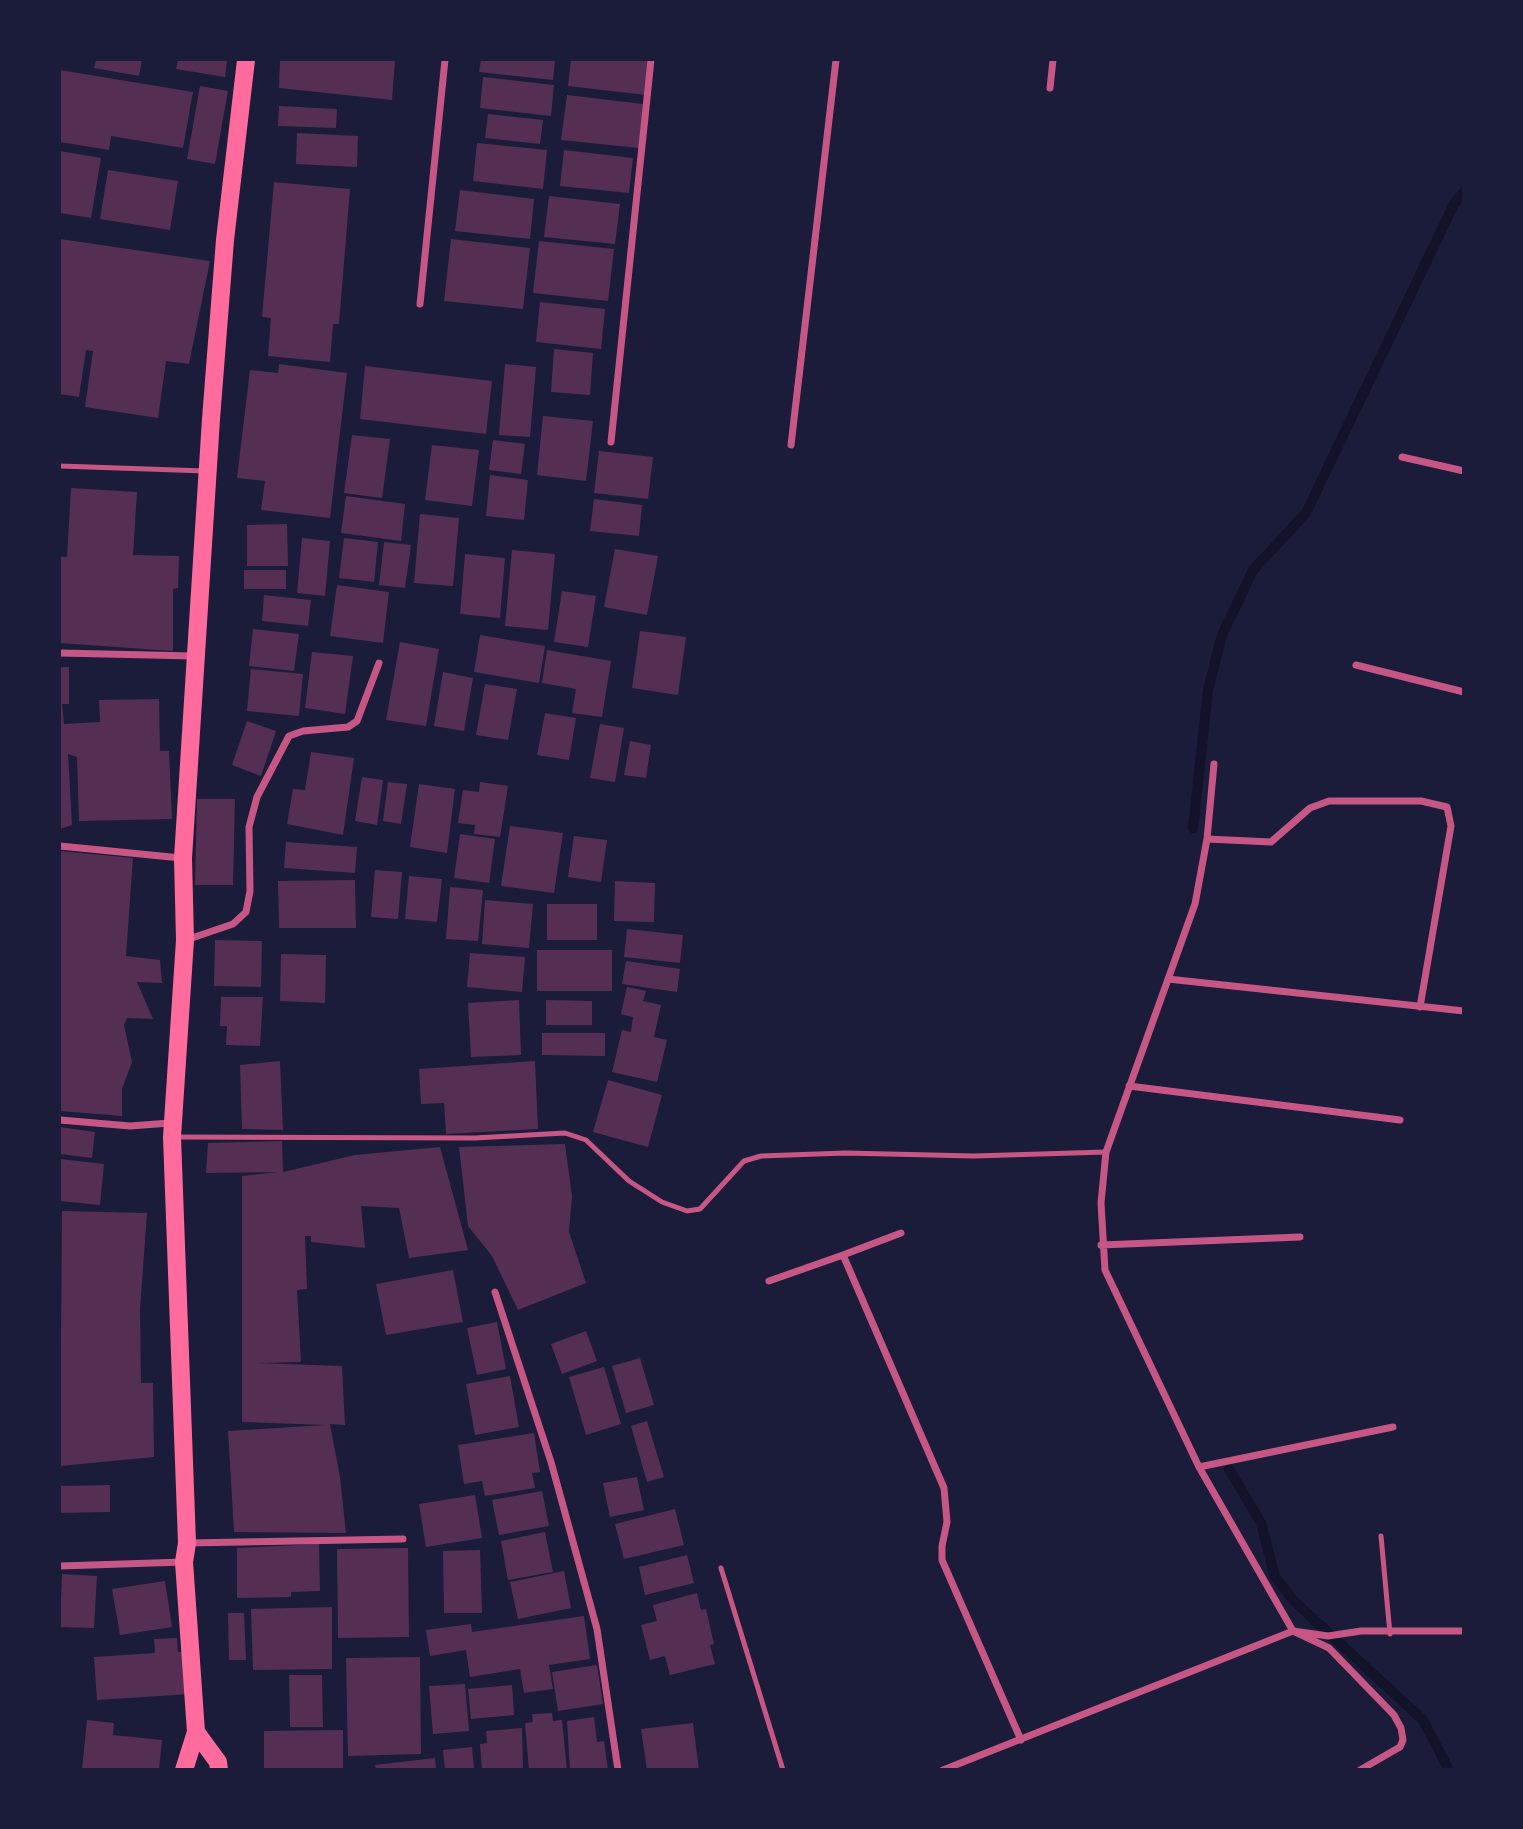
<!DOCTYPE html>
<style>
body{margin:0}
#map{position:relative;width:1523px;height:1829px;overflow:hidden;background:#1b1b3a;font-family:"Space Grotesk",sans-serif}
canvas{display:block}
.frame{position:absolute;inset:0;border:61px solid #1b1b3a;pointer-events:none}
</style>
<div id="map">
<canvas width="1523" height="1829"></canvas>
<div class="frame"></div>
</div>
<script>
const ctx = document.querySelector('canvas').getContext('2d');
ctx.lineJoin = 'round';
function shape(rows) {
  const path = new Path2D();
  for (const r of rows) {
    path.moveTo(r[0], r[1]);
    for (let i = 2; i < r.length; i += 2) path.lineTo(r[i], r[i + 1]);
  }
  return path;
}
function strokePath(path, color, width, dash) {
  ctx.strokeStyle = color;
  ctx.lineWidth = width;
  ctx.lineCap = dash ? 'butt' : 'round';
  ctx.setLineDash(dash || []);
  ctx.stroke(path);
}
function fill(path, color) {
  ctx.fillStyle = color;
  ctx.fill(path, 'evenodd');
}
const stream = shape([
 [1193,828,1208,690,1222,635,1253,570,1306,513,1454,204,1464,192],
 [1229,1469,1261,1523,1275,1577,1294,1601,1423,1720,1449,1770]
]);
const building = shape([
 [96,60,142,60,139,76,94,68],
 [178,60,227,60,225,77,176,69],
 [280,60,395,60,392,100,279,88],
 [481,60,555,60,553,80,479,72],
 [571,60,650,60,646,95,568,86],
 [60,70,193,92,183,148,111,136,109,150,60,142],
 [483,77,554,85,551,116,480,108],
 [200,86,228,91,215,164,187,159],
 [567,95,643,104,639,148,561,140],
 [279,106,337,109,336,128,278,126],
 [488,114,543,120,540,144,485,138],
 [297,133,358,136,357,167,296,164],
 [477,143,547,150,543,189,473,181],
 [564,150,633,158,629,193,560,186],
 [60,151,101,158,91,218,60,213],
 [108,170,178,181,170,230,100,219],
 [274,182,350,189,339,324,333,324,330,362,268,356,271,318,262,317],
 [460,190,534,199,530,239,455,231],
 [549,196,620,204,615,244,544,237],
 [60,239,210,261,189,364,166,361,158,418,85,407,93,351,86,350,79,397,60,394],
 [451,239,530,248,523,309,444,301],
 [539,241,614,249,608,301,533,293],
 [540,302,605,309,601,349,536,342],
 [554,349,593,353,590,395,551,392],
 [279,364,347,373,330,518,261,510,265,481,237,478,250,370,278,373],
 [505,364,536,367,530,437,499,435],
 [365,366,492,381,486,434,360,419],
 [543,416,593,421,586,481,537,475],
 [352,435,390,439,382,498,344,493],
 [493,440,525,444,521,474,489,470],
 [432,445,479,450,472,506,425,500],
 [599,451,653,457,648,499,594,493],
 [490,475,528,480,524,520,486,516],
 [71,488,137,492,133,555,179,556,178,588,173,589,173,651,60,643,60,557,67,557],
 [346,496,405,504,401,541,341,533],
 [594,499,642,505,639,536,590,531],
 [420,514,459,518,453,586,414,583],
 [287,524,288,566,247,566,247,525],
 [302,538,330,541,325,596,297,593],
 [344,538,378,542,374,582,339,578],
 [384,542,411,545,405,588,379,585],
 [615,549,658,556,647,615,604,607],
 [512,550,555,554,548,630,505,626],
 [465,554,505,558,500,618,460,614],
 [244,570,286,570,286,589,244,589],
 [337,585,389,592,383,643,330,636],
 [562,591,596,596,588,647,554,642],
 [264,595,311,600,308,626,262,621],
 [253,629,299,634,294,671,249,666],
 [640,631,686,637,678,695,632,688],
 [480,635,545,646,539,683,474,672],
 [400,642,439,649,426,726,386,720],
 [547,650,611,661,602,717,572,713,576,689,542,683],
 [312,652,353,656,345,714,305,708],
 [60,667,69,667,69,704,62,704,64,724,100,722,99,700,159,699,160,751,169,751,172,819,79,821,77,757,68,754,72,825,60,829],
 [251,669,303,674,299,716,247,711],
 [443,672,473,678,464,731,434,726],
 [485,684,517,689,508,740,476,735],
 [545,713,576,718,569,760,537,755],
 [247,721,276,731,261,776,232,765],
 [600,724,624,728,615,782,590,778],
 [630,741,651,745,646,778,624,775],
 [311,752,354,758,343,835,287,824,293,789,305,790],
 [362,777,383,780,377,825,355,821],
 [388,782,407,784,401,824,383,821],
 [480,782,508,786,500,837,474,834,475,825,458,823,463,790,479,792],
 [419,784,455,789,447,853,410,847],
 [197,799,235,799,233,885,195,885],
 [510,826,563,833,554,893,501,886],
 [460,834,495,839,489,883,454,878],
 [574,836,607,840,601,882,568,877],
 [286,842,357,847,355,873,284,868],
 [60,851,133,858,126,956,160,960,162,983,137,982,153,1019,127,1018,124,1025,132,1062,122,1089,122,1116,60,1111],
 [375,870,402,872,398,919,371,917],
 [409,876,442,879,437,922,405,919],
 [355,880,356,928,279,928,278,881],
 [615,881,655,883,654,922,614,921],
 [450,887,483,890,478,941,446,939],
 [485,900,533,904,529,948,482,944],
 [547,904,597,904,597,940,547,940],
 [627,929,683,935,680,963,624,957],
 [215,940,262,941,261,987,214,986],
 [537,950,612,950,612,991,537,991],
 [470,953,525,957,522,992,467,987],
 [281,954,326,955,325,1003,280,1001],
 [626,961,680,969,677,992,622,984],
 [627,987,646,991,643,1001,661,1005,654,1037,667,1040,657,1082,612,1072,622,1030,631,1032,633,1017,621,1014],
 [221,997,263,997,260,1046,226,1045,227,1026,220,1026],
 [519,1000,521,1055,471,1057,468,1003],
 [546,1000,592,1001,592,1025,546,1025],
 [542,1033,605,1033,605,1056,542,1055],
 [280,1061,283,1130,242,1129,240,1065],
 [535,1061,538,1129,446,1134,444,1103,421,1104,419,1069],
 [608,1080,662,1095,648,1147,593,1132],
 [60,1127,95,1132,92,1158,60,1154],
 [282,1141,283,1172,355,1155,440,1147,468,1250,409,1258,399,1208,361,1206,365,1248,311,1242,311,1236,305,1236,307,1289,297,1290,301,1362,257,1363,342,1366,345,1425,330,1424,340,1477,346,1533,234,1532,228,1431,326,1425,242,1422,242,1176,278,1172,206,1173,208,1143],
 [565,1144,572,1196,569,1232,586,1283,518,1310,492,1256,468,1226,459,1147],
 [60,1159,104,1164,100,1205,60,1201],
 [62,1211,147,1213,140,1310,141,1383,153,1383,154,1457,60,1466],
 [453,1270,463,1322,386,1335,376,1284],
 [497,1322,506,1369,477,1375,467,1328],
 [586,1331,597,1361,562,1374,551,1344],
 [640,1358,654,1405,626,1413,612,1366],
 [604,1367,621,1424,586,1435,569,1377],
 [510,1376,519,1427,475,1435,466,1384],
 [647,1421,664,1477,647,1482,631,1426],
 [534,1433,540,1472,532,1473,535,1488,485,1496,482,1481,464,1484,458,1445],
 [637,1477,644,1510,610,1517,603,1483],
 [110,1485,110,1512,60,1513,60,1486],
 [542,1491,549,1526,499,1535,492,1500],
 [475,1495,482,1538,426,1547,419,1504],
 [675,1509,684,1545,624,1559,615,1524],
 [545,1532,553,1572,508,1580,501,1541],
 [319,1544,320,1591,291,1592,291,1597,237,1598,237,1548],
 [408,1548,409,1637,338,1638,337,1549],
 [480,1550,482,1613,444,1613,443,1551],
 [687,1555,694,1583,645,1595,639,1567],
 [564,1571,571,1608,518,1619,510,1582],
 [62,1574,97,1576,94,1628,60,1627],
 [165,1581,172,1627,120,1635,112,1589],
 [697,1593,701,1610,706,1609,714,1644,710,1645,715,1664,670,1675,665,1656,650,1660,641,1625,657,1621,653,1605],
 [332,1607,332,1669,253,1670,251,1609],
 [228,1613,244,1613,246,1660,229,1660],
 [584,1616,590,1659,549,1665,553,1689,524,1693,520,1669,470,1677,466,1650,430,1656,426,1630,471,1624,472,1632],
 [177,1638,178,1652,187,1652,190,1694,97,1700,94,1657,155,1653,154,1639],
 [420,1657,421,1754,348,1756,346,1658],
 [597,1665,603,1704,558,1711,552,1672],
 [289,1675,322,1675,323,1727,290,1727],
 [465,1684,469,1731,433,1734,429,1686],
 [512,1685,514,1715,471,1719,468,1689],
 [552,1713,553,1721,562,1720,567,1770,529,1770,525,1723,533,1722,532,1714],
 [594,1717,597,1742,604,1741,608,1770,570,1770,567,1721],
 [87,1720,114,1723,113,1735,162,1740,159,1770,82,1770],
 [693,1723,699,1770,647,1770,641,1729],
 [522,1728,523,1770,482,1770,480,1744,487,1743,486,1731],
 [343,1730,343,1769,264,1770,264,1731],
 [472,1747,474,1770,445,1770,443,1750],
 [435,1758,436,1770,376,1770,375,1765]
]);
const service = shape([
 [60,466,205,471],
 [174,1137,475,1138,565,1133,586,1140,629,1181,662,1202,687,1211,700,1209,744,1161,761,1156,845,1153,974,1156,1106,1152],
 [1381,1536,1390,1634],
 [721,1568,783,1770]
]);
const minor = shape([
 [1050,88,1053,60],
 [420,304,445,60],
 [611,442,651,60],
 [791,445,836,60],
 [1402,457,1464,471],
 [60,653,194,656],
 [1356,665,1464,692],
 [1214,764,1207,839,1195,904,1106,1152,1101,1203,1105,1270,1199,1467,1293,1631,1329,1648,1394,1715,1401,1728,1403,1740,1400,1747,1360,1770],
 [1207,839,1271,842,1310,808,1329,801,1421,801,1447,807,1451,826,1420,1007],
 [60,846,181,858],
 [186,940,233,924,246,912,250,891,249,827,257,797,289,736,303,731,348,727,357,721,379,663],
 [1168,979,1464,1011],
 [1129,1086,1400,1120],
 [60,1120,130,1126,170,1123],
 [1101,1245,1300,1237],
 [843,1255,901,1233],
 [769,1281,843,1255,944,1488,947,1522,942,1546,942,1560,1021,1740],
 [495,1292,551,1462,597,1629,618,1770],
 [1199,1467,1393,1427],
 [188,1543,403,1539],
 [60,1566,184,1562],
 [943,1770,1293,1631,1328,1636,1361,1631,1464,1631]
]);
const primary = shape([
 [196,1732,218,1762,219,1770],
 [184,1770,196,1732,184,1562,187,1543,172,1137,185,940,183,858,211,419,225,240,246,60]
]);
strokePath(stream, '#12122b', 10);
fill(building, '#542f53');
strokePath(service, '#c65784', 5);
strokePath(minor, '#c65784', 7);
strokePath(primary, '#ff6b9d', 18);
</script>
